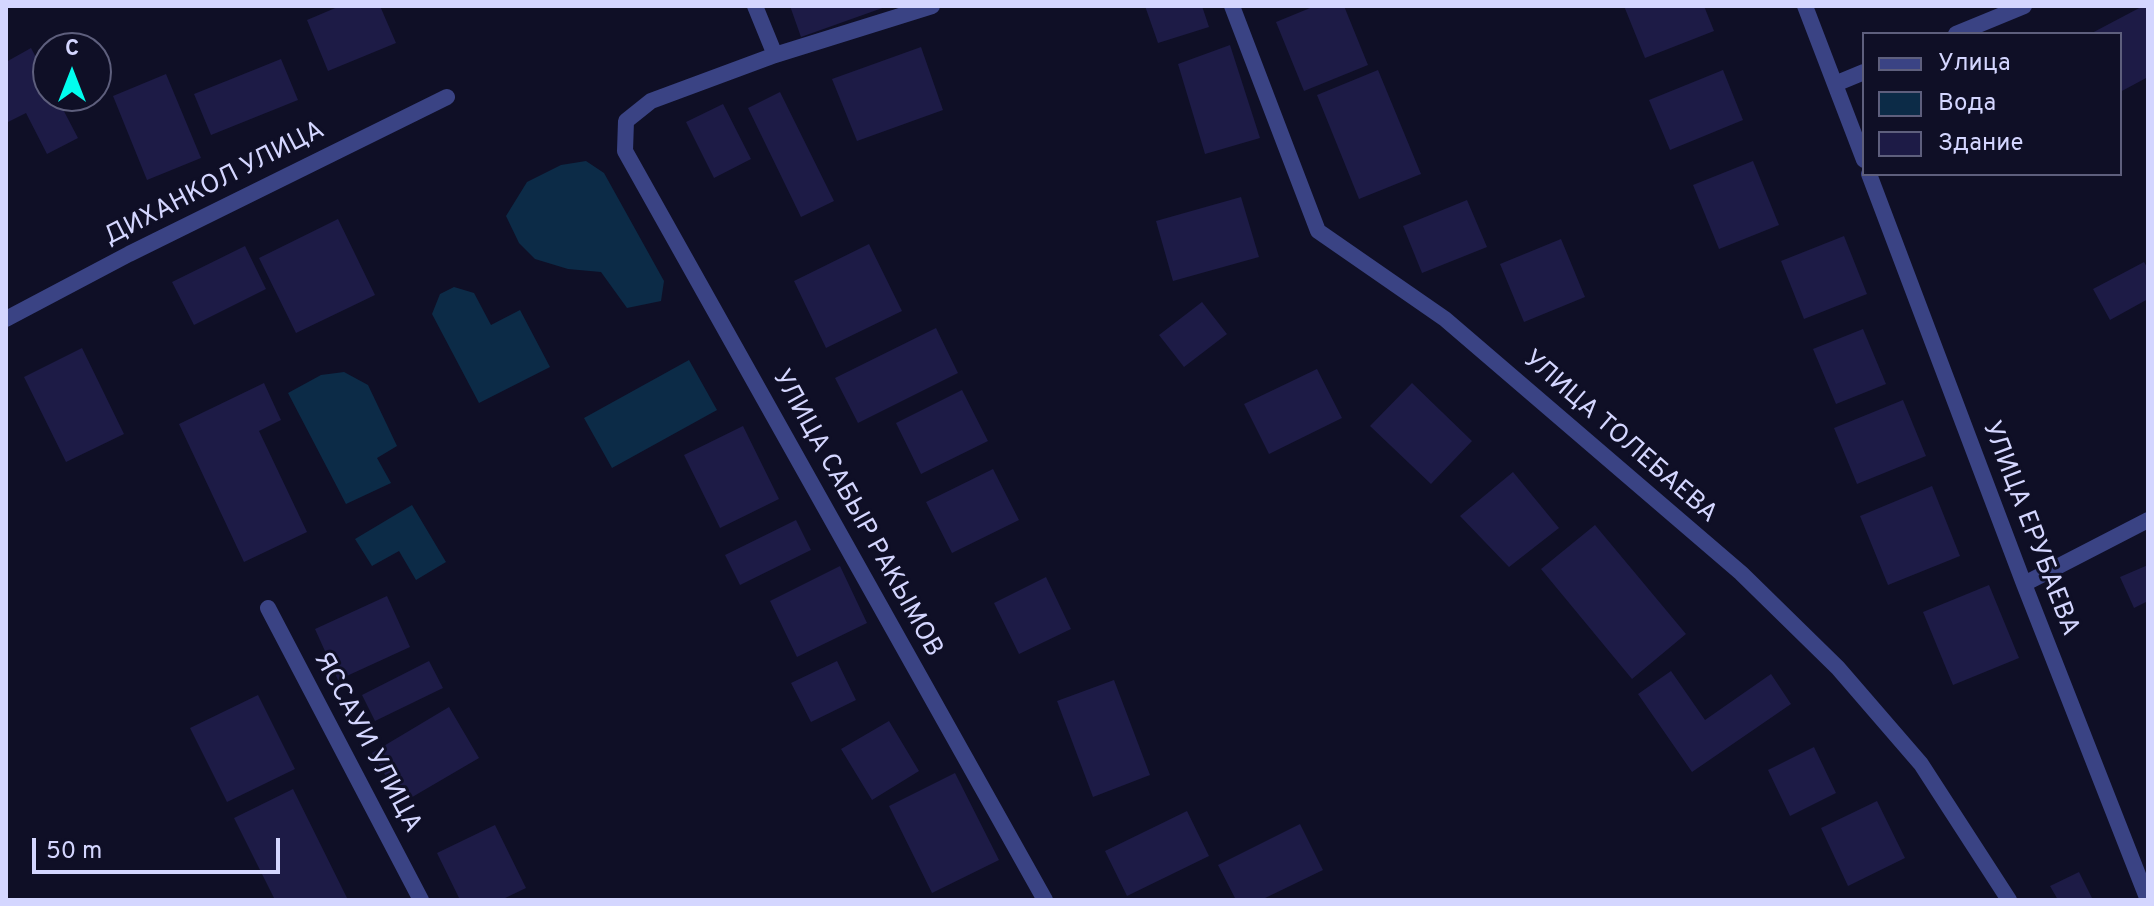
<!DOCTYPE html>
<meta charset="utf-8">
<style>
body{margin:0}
#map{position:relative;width:2154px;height:906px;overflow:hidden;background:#0f0f26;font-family:Overpass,sans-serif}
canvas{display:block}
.frame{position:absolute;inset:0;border:8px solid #d4d6ff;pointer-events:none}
.legend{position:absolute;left:1862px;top:32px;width:260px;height:144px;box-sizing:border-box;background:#0f0f26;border:2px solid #5e5f7d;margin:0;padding:10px 14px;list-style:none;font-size:24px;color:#d4d6ff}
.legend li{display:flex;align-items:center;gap:16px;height:40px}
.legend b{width:40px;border:2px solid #5e5f7d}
.north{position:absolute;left:32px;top:32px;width:80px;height:80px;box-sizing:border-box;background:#0f0f26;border:2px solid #5e5f7d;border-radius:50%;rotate:0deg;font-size:22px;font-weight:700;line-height:32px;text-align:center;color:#d4d6ff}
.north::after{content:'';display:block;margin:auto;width:28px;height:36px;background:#01fdee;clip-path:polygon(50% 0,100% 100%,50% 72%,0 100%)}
.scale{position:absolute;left:32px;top:838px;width:248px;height:36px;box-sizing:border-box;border:4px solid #d4d6ff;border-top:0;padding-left:10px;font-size:24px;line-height:28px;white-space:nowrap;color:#d4d6ff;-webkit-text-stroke:6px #0f0f26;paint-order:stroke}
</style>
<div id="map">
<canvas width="2154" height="906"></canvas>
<div class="frame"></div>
<ul class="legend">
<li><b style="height:10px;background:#3a4384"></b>Улица</li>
<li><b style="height:22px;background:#0c2b47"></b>Вода</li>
<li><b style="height:22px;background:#1d1b46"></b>Здание</li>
</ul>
<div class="north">С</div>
<div class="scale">50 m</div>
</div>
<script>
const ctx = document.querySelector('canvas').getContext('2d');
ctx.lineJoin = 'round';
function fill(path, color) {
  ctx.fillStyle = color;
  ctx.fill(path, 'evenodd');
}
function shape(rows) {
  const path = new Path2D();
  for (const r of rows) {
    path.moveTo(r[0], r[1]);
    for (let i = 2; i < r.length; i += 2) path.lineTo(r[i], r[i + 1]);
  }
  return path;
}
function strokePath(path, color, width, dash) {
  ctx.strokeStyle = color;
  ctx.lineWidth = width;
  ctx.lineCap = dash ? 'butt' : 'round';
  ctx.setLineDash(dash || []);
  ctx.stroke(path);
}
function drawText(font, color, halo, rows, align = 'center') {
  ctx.font = font + ' Overpass,sans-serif';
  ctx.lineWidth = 6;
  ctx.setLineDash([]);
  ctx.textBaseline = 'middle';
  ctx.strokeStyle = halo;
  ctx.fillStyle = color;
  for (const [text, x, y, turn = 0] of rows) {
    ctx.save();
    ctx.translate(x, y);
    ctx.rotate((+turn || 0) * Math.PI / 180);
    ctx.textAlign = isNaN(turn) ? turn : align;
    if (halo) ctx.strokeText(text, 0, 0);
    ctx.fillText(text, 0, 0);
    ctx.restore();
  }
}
const water = shape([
 [586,161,604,173,664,281,661,301,627,308,601,272,568,269,535,259,519,243,506,216,527,182,561,165],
 [454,287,474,293,491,325,520,310,550,367,479,403,432,314,440,294],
 [689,360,717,410,612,468,584,418],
 [344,372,368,385,397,446,377,458,391,483,346,504,288,393,321,375],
 [412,505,446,562,416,580,399,551,372,566,355,539]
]);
const building = shape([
 [340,6,380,6,396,43,328,71,307,20],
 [790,6,888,6,801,37],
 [1145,6,1202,6,1209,27,1158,43],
 [1315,6,1344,6,1368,65,1304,91,1276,22],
 [1624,6,1704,6,1714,31,1645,58],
 [2143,6,2148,6,2148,77,2120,92,2120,34,2090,34],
 [1230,45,1260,138,1205,154,1178,64],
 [921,47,943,110,857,141,832,79],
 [31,48,48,80,48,96,56,96,78,138,47,154,26,113,6,123,6,62],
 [281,59,298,100,211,135,194,94],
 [1378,70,1421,174,1359,199,1317,95],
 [1723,70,1743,120,1670,150,1649,100],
 [166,74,201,158,147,180,113,96],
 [780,92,834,201,801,217,748,108],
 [723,104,751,159,714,178,686,122],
 [1753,161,1779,225,1719,249,1693,185],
 [1241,197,1259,257,1173,281,1156,221],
 [1467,200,1487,247,1422,273,1403,226],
 [338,219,375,295,296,333,259,258],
 [1844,236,1867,294,1804,319,1781,261],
 [1561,239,1585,297,1524,322,1500,264],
 [869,244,902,311,826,348,794,281],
 [245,246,266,289,194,325,172,282],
 [2144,262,2148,269,2148,299,2110,320,2093,289],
 [1202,302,1227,334,1184,367,1159,335],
 [936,328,958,373,858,423,835,378],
 [1863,329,1886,384,1836,404,1813,349],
 [82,348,124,434,66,462,24,377],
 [1317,369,1342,418,1269,454,1244,404],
 [264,383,281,420,259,431,307,532,244,562,179,424],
 [1412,383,1472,441,1431,484,1370,426],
 [962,390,988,441,921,474,896,423],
 [1903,400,1926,456,1857,484,1834,428],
 [743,426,779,499,720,528,684,455],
 [993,469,1019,520,952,553,926,502],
 [1513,472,1559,528,1509,567,1460,516],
 [1932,486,1960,556,1888,585,1860,516],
 [796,520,811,550,740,585,725,555],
 [1595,525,1686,634,1632,679,1541,569],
 [2148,565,2148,601,2134,608,2120,577],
 [840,566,867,623,797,657,770,601],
 [1046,577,1071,629,1019,654,994,603],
 [1989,585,2019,658,1953,685,1923,612],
 [387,596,410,647,338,680,315,629],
 [429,661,443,688,375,721,362,695],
 [837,661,856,700,811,722,791,683],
 [1671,671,1705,720,1771,674,1791,704,1692,772,1638,694],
 [1114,680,1150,775,1093,797,1057,701],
 [258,695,295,769,227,802,190,728],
 [449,707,479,758,402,803,372,753],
 [889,721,919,771,872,800,841,749],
 [1814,747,1836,793,1790,816,1768,770],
 [955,773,999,860,932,893,889,806],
 [293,789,348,900,275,900,234,818],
 [1877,801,1905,858,1848,886,1821,828],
 [1187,811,1209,856,1127,896,1105,851],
 [1300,824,1323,870,1261,900,1236,900,1218,865],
 [495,825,526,888,501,900,460,900,437,853],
 [2079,872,2093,900,2058,900,2050,886]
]);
const street = shape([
 [755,6,775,55],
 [932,6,775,55,651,101,626,121,625,151,1045,900],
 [1232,6,1318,231,1445,319,1741,573,1838,668,1921,764,2009,900],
 [1805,6,1864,160],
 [1956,34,2024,6],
 [1835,84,1864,72],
 [1869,174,2024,584,2148,900],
 [6,319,129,254,447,97],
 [2024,584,2148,520],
 [268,608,421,900]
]);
const streetNames = [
 ["ДИХАНКОЛ УЛИЦА",215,185,-27],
 ["УЛИЦА ТОЛЕБАЕВА",1619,438,41],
 ["УЛИЦА САБЫР РАКЫМОВ",856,514,61],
 ["УЛИЦА ЕРУБАЕВА",2029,529,69],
 ["ЯССАУИ УЛИЦА",366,743,62]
];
fill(water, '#0c2b47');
fill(building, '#1d1b46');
strokePath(street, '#3a4384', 16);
drawText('26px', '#d4d6ff', '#0f0f26', streetNames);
</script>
